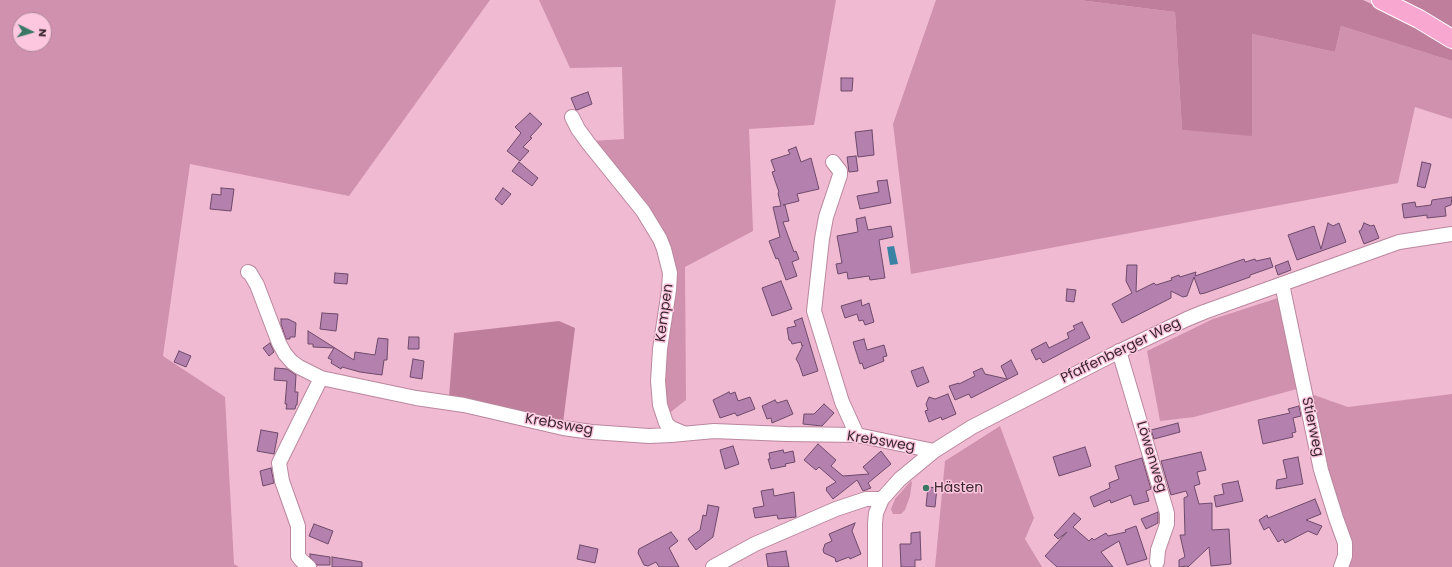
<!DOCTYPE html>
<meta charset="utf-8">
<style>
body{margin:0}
#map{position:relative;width:1452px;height:567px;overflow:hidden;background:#f0bad2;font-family:Poppins,sans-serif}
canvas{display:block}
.north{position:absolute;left:12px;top:12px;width:40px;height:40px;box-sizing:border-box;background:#fdc7df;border:1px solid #af8799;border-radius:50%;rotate:95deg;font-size:11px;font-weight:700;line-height:16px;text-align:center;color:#3b2730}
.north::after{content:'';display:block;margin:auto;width:14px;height:18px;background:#397764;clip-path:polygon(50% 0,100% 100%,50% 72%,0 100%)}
</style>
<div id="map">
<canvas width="1452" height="567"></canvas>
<div class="north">N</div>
</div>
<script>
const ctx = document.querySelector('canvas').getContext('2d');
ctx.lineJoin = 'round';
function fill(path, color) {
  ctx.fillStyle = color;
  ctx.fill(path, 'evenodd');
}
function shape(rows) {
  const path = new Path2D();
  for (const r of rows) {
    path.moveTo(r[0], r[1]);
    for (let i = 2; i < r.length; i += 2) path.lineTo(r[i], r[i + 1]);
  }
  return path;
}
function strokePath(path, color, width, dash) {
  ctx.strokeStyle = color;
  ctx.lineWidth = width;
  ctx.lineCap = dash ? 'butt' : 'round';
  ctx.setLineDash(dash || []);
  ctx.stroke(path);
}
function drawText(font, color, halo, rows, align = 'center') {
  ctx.font = font + ' Poppins,sans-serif';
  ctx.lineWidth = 3;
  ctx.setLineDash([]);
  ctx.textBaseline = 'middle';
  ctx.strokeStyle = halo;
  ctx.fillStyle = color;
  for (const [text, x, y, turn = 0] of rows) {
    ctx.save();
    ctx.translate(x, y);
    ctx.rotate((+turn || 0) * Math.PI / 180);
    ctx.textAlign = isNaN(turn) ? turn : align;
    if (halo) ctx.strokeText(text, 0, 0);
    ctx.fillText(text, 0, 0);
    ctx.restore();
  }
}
const green = shape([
 [0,0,490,0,349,196,190,164,163,356,225,397,234,564,239,567,0,567],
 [20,20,44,20,44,44,20,44],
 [539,0,836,0,814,125,749,129,753,231,685,267,686,400,667,415,663,394,672,261,592,141,624,139,622,67,570,68],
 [936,0,1079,0,1175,12,1182,130,1252,135,1252,34,1335,52,1341,26,1452,61,1452,119,1415,107,1398,183,911,274,893,124],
 [1281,297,1297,389,1194,417,1160,421,1147,351,1213,319],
 [1311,394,1348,407,1452,394,1452,567,1344,567,1351,549,1350,536,1332,483],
 [1000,426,1034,518,1025,539,1042,567,935,567,945,461],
 [911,481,912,482,910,496,905,510,901,514,893,514,891,509,895,499]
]);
const forest = shape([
 [1079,0,1363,0,1417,25,1452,50,1452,61,1341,26,1335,52,1252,34,1252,136,1182,130,1175,12],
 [1395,0,1452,0,1452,29],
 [559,321,575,328,563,423,449,397,454,333]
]);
const water = shape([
 [894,246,898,264,890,265,887,247]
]);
const building = shape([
 [841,78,853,78,852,91,841,91,841,78],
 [588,92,592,104,577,110,576,110,571,98,588,92],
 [530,113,542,124,530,137,532,138,523,147,529,151,520,161,507,151,521,133,515,127,530,113],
 [872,130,874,155,858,157,855,132,872,130],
 [796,147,801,162,811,158,819,189,797,194,799,201,783,205,785,205,789,221,783,222,794,252,796,251,799,259,792,262,797,276,786,280,778,258,776,259,769,241,780,237,773,207,781,206,778,193,779,192,772,172,775,171,771,160,790,154,788,150,796,147],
 [856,156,858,171,849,172,847,157,856,156],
 [519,162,538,178,532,186,512,171,519,162],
 [1422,162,1431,164,1425,188,1417,186,1422,162],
 [887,180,891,203,860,209,857,196,879,192,877,181,887,180],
 [221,188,234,189,231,211,210,209,212,194,221,195,221,188],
 [503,188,511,194,502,205,495,199,503,188],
 [1452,197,1451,205,1445,207,1446,216,1427,218,1427,215,1404,218,1402,204,1415,202,1416,207,1431,205,1432,200,1452,197],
 [865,217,868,230,891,226,893,237,879,240,885,278,870,280,869,276,848,279,847,272,838,274,836,264,842,263,837,236,858,232,856,219,865,217],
 [1328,223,1333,226,1339,223,1346,242,1297,260,1288,235,1314,226,1321,249,1328,223],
 [1364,223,1371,226,1374,225,1379,238,1364,244,1359,231,1361,230,1364,223],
 [1270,258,1273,267,1250,275,1250,277,1205,293,1200,294,1194,277,1187,296,1183,297,1171,291,1171,298,1122,323,1112,304,1132,293,1126,281,1127,265,1137,265,1136,292,1154,283,1156,285,1172,280,1171,278,1179,275,1180,277,1196,272,1195,276,1244,259,1245,262,1255,259,1256,261,1270,258],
 [1288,261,1291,270,1278,275,1275,266,1288,261],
 [335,273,348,274,347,284,334,283,335,273],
 [781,281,792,309,772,316,762,288,781,281],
 [1067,289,1076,290,1074,302,1066,301,1067,289],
 [861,300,862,306,869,303,874,322,865,325,863,320,859,321,857,314,845,318,841,306,861,300],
 [322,313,338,314,336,331,320,329,322,313],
 [802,318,818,371,803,376,799,364,796,359,803,345,802,346,801,342,792,344,791,341,789,340,787,328,796,326,794,321,802,318],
 [281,319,288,319,296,323,295,337,290,337,290,339,286,339,281,324,281,319],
 [1082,322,1090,338,1043,363,1040,358,1036,360,1031,350,1046,342,1049,348,1069,338,1067,333,1075,329,1073,326,1082,322],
 [308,331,354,360,355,352,375,355,378,338,388,339,387,360,384,360,382,375,360,372,342,367,341,369,331,363,332,360,328,358,334,348,313,347,313,344,308,344,308,331],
 [409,337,419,337,419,349,408,349,409,337],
 [864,339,867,350,884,345,887,356,883,357,884,361,864,369,862,363,860,364,853,342,864,339],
 [270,343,274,352,269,356,263,348,270,343],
 [179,351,191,356,186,367,174,362,179,351],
 [413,359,424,361,422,379,410,377,413,359],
 [1011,360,1018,374,971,398,969,394,955,400,949,386,959,383,959,384,975,376,973,372,982,368,985,374,1007,379,1001,366,1011,360],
 [923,367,929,382,917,387,911,371,923,367],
 [275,368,287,369,296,375,295,392,298,392,297,405,296,405,295,409,286,409,287,404,285,404,287,381,274,380,275,368],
 [729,392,730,394,735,392,738,401,750,397,755,409,737,416,735,413,720,418,713,400,729,392],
 [948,394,956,414,942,420,941,417,929,422,925,411,928,410,926,404,929,397,935,399,948,394],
 [775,400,777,403,787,400,793,414,772,423,771,418,767,419,762,406,775,400],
 [824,404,834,413,822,426,803,424,804,414,814,414,824,404],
 [1299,406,1301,416,1293,418,1296,432,1292,433,1293,437,1263,444,1258,420,1290,413,1288,409,1299,406],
 [1178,423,1180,432,1154,439,1151,430,1178,423],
 [261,430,278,433,274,454,257,451,261,430],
 [818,444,836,460,831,466,843,476,869,474,863,467,881,451,891,464,868,483,871,488,863,491,857,480,833,499,826,490,827,489,826,488,836,482,819,467,816,470,804,460,818,444],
 [733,446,739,464,725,469,720,450,733,446],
 [1085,447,1091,466,1059,476,1053,457,1085,447],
 [783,450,784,453,793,451,795,462,785,464,786,466,771,469,768,459,770,459,769,453,783,450],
 [1201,452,1206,470,1197,472,1200,484,1194,486,1199,504,1212,503,1212,530,1229,529,1231,564,1211,566,1209,547,1188,567,1187,566,1179,567,1179,560,1185,557,1180,535,1185,535,1184,498,1188,496,1186,491,1171,495,1161,461,1201,452],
 [1298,457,1303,484,1276,489,1277,480,1287,478,1283,460,1298,457],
 [1142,458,1151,489,1146,491,1149,501,1134,505,1131,495,1111,503,1110,500,1094,507,1090,497,1110,488,1109,483,1119,479,1115,466,1142,458],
 [271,468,274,483,263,486,260,471,271,468],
 [1238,481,1243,501,1216,507,1214,496,1224,494,1222,484,1238,481],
 [928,487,937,488,935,507,926,506,928,487],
 [773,489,774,496,794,492,796,517,778,519,777,515,755,518,753,508,764,506,761,491,773,489],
 [1315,499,1321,514,1306,520,1322,526,1317,535,1308,531,1285,543,1283,539,1278,542,1269,527,1264,530,1259,520,1267,515,1268,518,1315,499],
 [708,505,719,507,713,537,696,550,688,539,700,530,703,515,706,516,708,505],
 [1158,512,1158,523,1146,529,1141,519,1158,512],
 [1074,513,1081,519,1073,527,1089,541,1092,538,1094,540,1106,533,1108,536,1126,532,1125,530,1136,526,1147,559,1127,565,1119,541,1101,552,1113,567,1057,567,1045,556,1067,532,1058,539,1054,535,1074,513],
 [855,523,852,531,861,554,850,559,849,557,836,562,835,558,824,553,823,550,825,544,832,541,829,534,855,523],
 [314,524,333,531,328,544,309,536,314,524],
 [671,532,678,541,669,548,679,567,659,567,656,562,648,566,644,565,638,553,639,549,671,532],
 [920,532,921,560,915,560,915,567,901,567,900,544,911,544,911,533,920,532],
 [580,545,598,549,595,563,577,559,580,545],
 [786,551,789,567,768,567,766,554,786,551],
 [310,554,330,557,330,565,317,565,310,557,310,554],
 [332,557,362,562,362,567,332,567,332,557]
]);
const minor = shape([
 [572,117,578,129,589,144,643,211,660,239,664,249,670,273,669,290,660,349,658,381,660,405,666,423,671,428,683,433],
 [833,162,840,171,840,175,826,217,822,239,814,311,842,402,857,435],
 [248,272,250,273,257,285,279,343,285,354,292,362,299,367,321,378,416,398,464,405,563,428,592,432,649,436,671,435,714,431,786,434,857,435,934,451],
 [1282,284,1321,470,1336,518,1345,543,1345,556,1341,567],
 [1119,351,1167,513,1167,524,1158,550,1157,562],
 [309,567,301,560,298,556,298,526,282,481,279,463,321,378],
 [713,567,755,544,836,509,866,499,882,499],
 [875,567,875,523,876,513,882,499,900,479,934,451,972,427,1112,355,1187,319,1204,312,1399,242,1452,234]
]);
const major = shape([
 [1381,0,1419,19,1452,39]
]);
const markers = [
 [926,488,4,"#397764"]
];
const streetNames = [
 ["Kempen",665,313,-82],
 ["Pfaffenberger Weg",1121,351,-26],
 ["Krebsweg",559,425,10],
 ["Stierweg",1312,427,78],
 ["Krebsweg",881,442,9],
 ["Löwenweg",1151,457,73]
];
const poiNames = [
 ["Hästen",934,488]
];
fill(green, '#d091ae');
fill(forest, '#bf7f9c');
fill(water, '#3982a3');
fill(building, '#b480ae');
strokePath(building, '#6e4a6a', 1);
strokePath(minor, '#ba879e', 16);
strokePath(major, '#fff', 20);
strokePath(minor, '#fff', 14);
strokePath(major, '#f7a7d0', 18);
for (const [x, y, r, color] of markers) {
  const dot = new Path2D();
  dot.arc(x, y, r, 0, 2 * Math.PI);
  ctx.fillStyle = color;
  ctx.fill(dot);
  strokePath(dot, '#fdc7df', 1.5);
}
drawText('14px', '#3b2730', '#fdc7df', streetNames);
drawText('14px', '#3b2730', '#fdc7df', poiNames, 'left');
</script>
